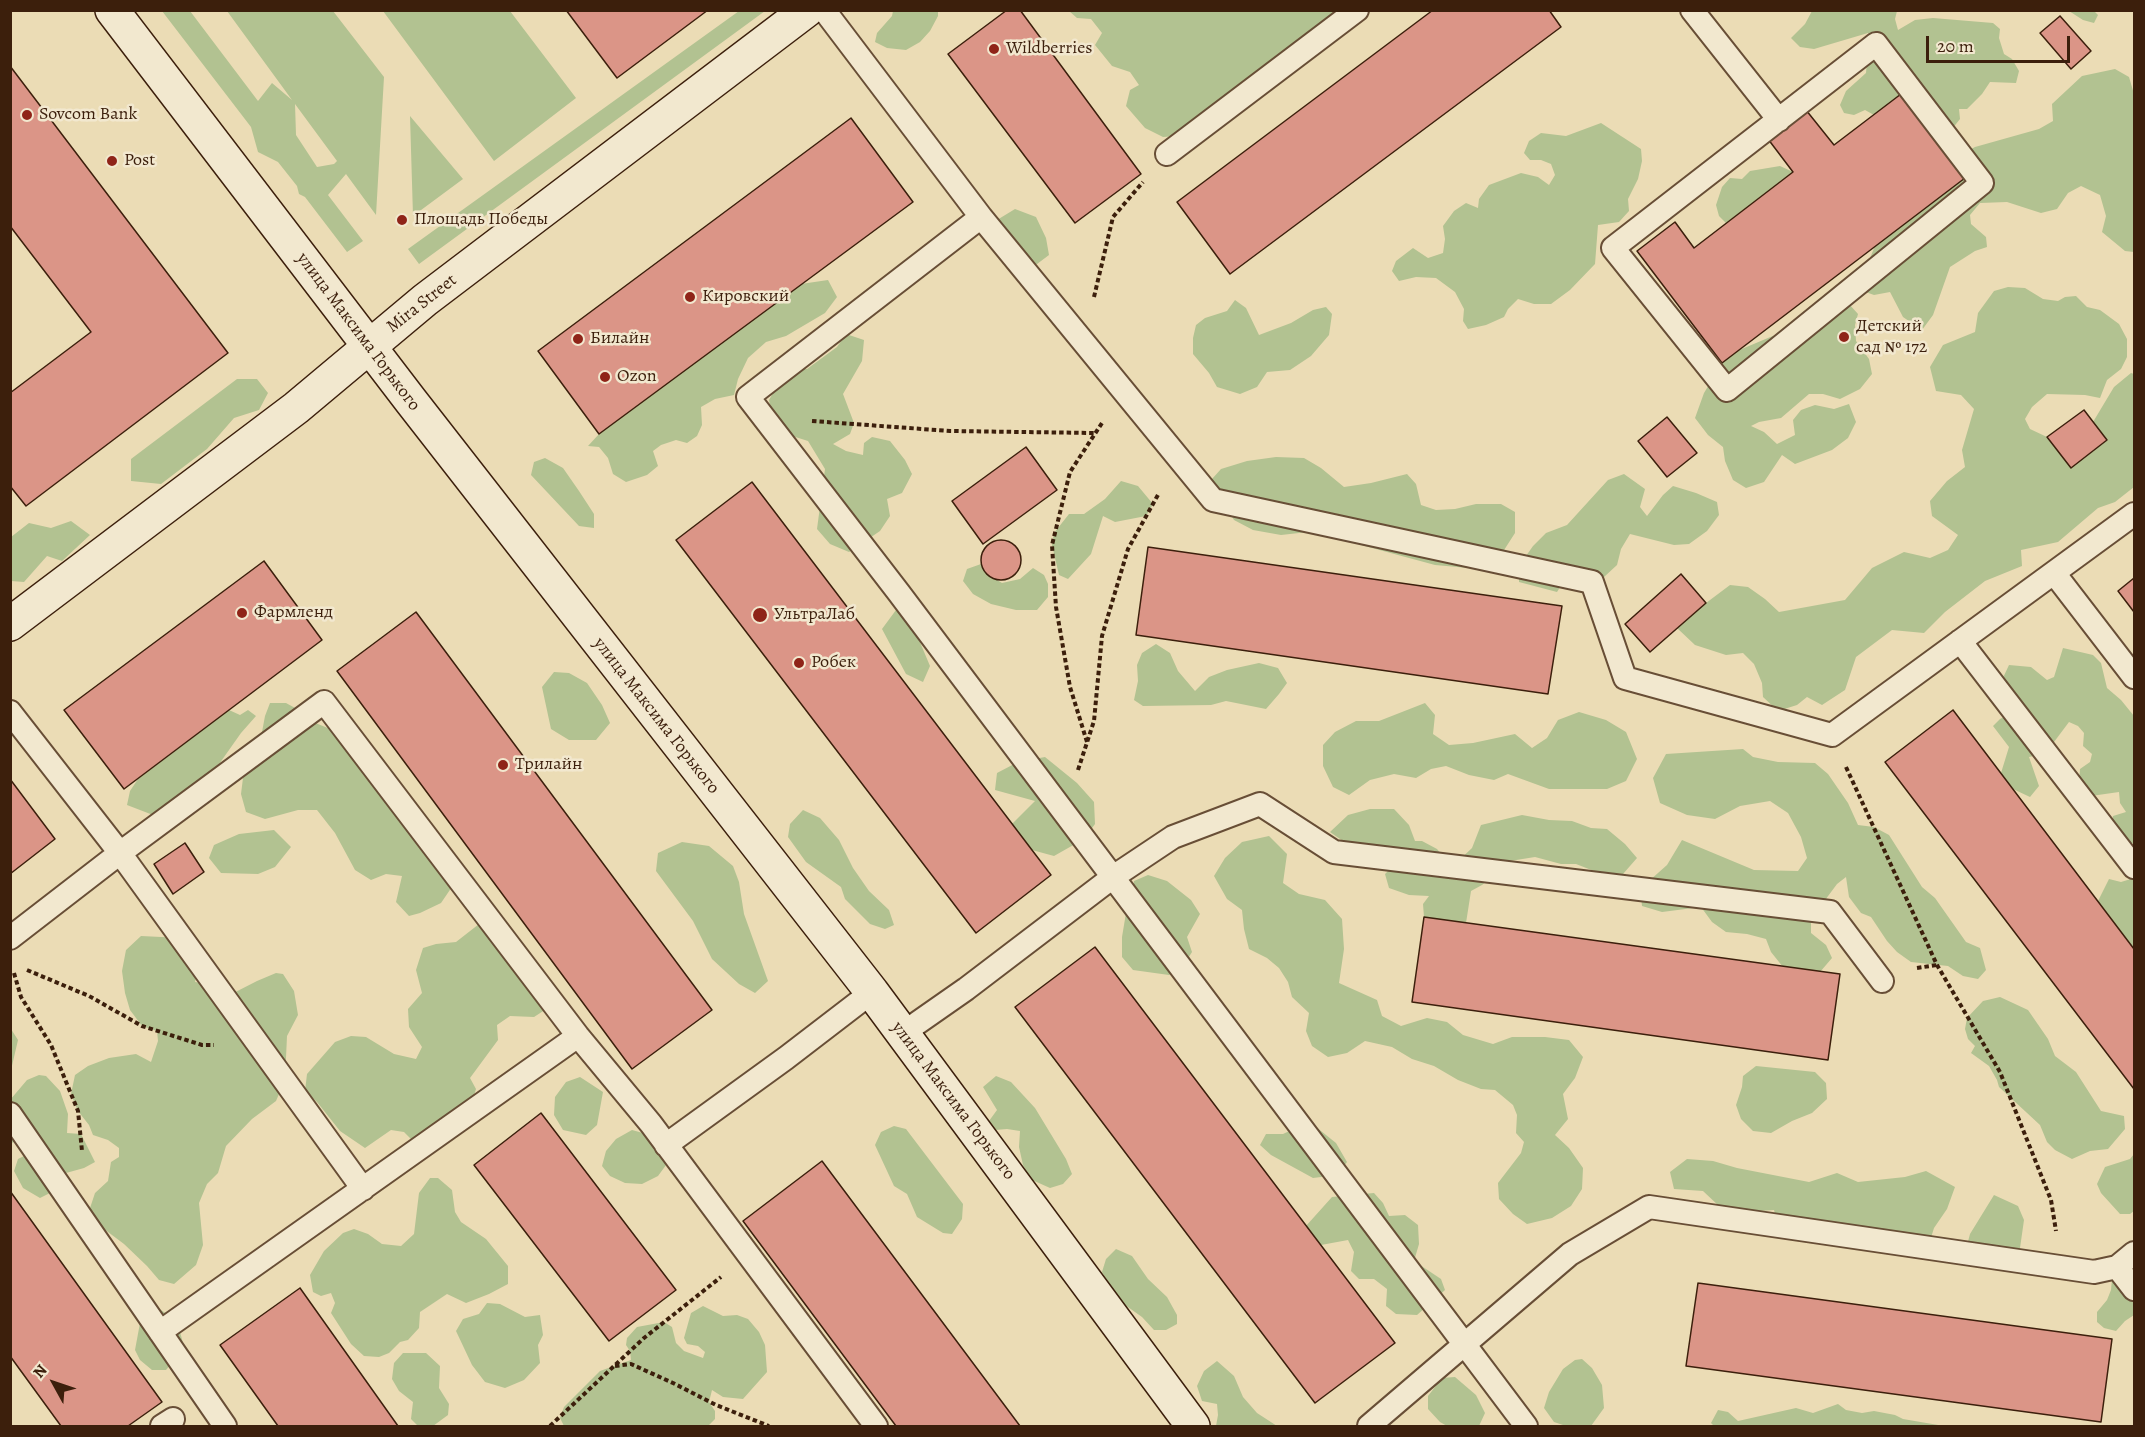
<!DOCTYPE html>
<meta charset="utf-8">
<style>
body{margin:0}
#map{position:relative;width:2145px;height:1437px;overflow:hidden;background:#ebdcb5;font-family:Alegreya,serif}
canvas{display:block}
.frame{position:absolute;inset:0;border:12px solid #3c1f0c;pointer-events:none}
.north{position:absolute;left:24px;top:1353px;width:60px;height:60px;-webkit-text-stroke:4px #f2e8cf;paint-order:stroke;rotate:310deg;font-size:16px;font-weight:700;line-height:24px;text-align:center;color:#3c1f0c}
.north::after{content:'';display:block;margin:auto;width:21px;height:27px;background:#3c1f0c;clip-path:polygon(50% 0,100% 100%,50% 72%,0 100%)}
.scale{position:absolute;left:1926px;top:36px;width:144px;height:27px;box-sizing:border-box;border:3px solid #3c1f0c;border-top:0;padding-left:8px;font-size:18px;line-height:21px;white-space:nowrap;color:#3c1f0c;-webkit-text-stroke:4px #f2e8cf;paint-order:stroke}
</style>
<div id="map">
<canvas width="2145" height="1437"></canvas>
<div class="frame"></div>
<div class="north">N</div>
<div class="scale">20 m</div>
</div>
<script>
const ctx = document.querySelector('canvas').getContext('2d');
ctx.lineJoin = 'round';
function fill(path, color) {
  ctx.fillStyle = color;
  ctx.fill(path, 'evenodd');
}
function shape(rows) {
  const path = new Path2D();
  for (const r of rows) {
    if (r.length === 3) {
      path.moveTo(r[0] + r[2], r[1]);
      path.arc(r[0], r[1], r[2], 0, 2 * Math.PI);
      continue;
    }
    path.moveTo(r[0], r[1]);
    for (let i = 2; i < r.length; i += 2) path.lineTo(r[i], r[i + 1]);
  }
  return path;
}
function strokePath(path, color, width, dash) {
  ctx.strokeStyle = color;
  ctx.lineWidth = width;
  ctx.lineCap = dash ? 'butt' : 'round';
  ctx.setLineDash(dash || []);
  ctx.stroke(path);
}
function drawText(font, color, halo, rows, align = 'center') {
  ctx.font = font + ' Alegreya,serif';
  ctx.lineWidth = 5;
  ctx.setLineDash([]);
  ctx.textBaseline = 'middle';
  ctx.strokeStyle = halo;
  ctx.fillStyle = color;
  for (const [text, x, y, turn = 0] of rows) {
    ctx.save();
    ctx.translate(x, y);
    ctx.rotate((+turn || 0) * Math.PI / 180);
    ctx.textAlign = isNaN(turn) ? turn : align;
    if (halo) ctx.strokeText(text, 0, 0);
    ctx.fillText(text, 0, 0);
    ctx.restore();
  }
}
const green = shape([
 [162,11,190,11,258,101,272,83,292,100,227,11,333,11,384,77,376,215,346,174,328,195,363,241,347,252,305,197,299,194,297,186,278,162,258,152,251,127],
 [295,104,337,161,334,164,317,167,296,135],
 [383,11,510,11,576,98,494,161],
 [739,11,765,11,419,264,408,249],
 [893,11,893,10,938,11,938,16,930,31,920,42,906,50,887,48,875,42,877,33,892,16],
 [1069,11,1357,11,1177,136,1163,137,1145,128,1126,106,1130,90,1139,85,1130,72,1112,66,1095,45,1102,33,1091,19,1077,18],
 [1812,11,1897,11,1895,19,1898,30,1915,20,1933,18,1993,23,2000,29,1999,38,2004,54,2012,59,2019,71,2016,83,1990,82,1982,94,1967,109,1959,109,1960,119,1952,129,1874,115,1865,110,1854,115,1844,113,1840,105,1846,91,1866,73,1867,61,1876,44,1868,33,1814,49,1800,47,1791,38,1805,24],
 [2069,11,2094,11,2098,15,2094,23,2083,20],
 [2115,69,2129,77,2134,94,2134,252,2125,251,2102,232,2106,216,2100,195,2081,186,2068,193,2057,209,2041,213,2007,202,1980,203,1970,215,1971,224,1986,237,1987,247,1975,251,1950,267,1933,315,1922,330,1903,317,1890,292,1874,295,1863,291,1860,282,1875,246,1951,160,1975,147,2039,129,2053,121,2052,104,2082,76],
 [410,116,463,179,413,216],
 [1601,123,1641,149,1642,161,1638,179,1628,199,1629,211,1619,222,1598,225,1595,264,1570,290,1551,304,1534,304,1518,299,1508,309,1504,317,1486,325,1468,329,1463,321,1464,309,1455,292,1436,278,1416,277,1399,281,1392,271,1396,261,1413,248,1428,258,1443,253,1445,239,1443,226,1454,211,1466,203,1478,208,1479,199,1489,185,1521,173,1538,177,1549,185,1555,175,1551,164,1541,160,1530,160,1524,153,1529,141,1541,133,1566,136],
 [1780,166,1793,172,1726,223,1719,216,1716,205,1722,187,1730,178,1742,179,1750,171],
 [1015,209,1036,217,1046,238,1049,255,1037,264,1022,267,997,220],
 [828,280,837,297,825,313,786,336,766,342,748,358,738,379,734,395,715,399,701,407,702,425,697,436,687,443,676,440,661,445,653,451,658,466,647,475,626,482,613,474,608,458,599,447,588,446,599,434,801,284],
 [2008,287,2025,288,2043,299,2058,301,2065,297,2076,296,2087,307,2100,310,2119,324,2127,339,2127,357,2121,369,2107,380,2100,398,2085,395,2047,394,2032,407,2025,419,2030,429,2047,437,2071,467,2107,440,2093,422,2114,387,2131,373,2134,374,2134,487,2115,502,2098,508,2058,542,2021,550,2022,566,1985,581,1945,612,1924,633,1892,630,1856,657,1845,690,1822,705,1807,697,1797,705,1778,711,1763,697,1762,683,1754,664,1743,653,1726,655,1695,645,1677,628,1706,603,1730,585,1748,587,1765,599,1779,612,1845,600,1872,568,1904,552,1930,558,1948,550,1958,535,1932,516,1930,501,1947,481,1965,467,1962,450,1974,409,1961,395,1936,391,1930,367,1943,345,1975,332,1978,313,1994,291],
 [1235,300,1246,308,1259,335,1291,323,1313,310,1326,307,1332,314,1329,335,1311,356,1290,370,1267,372,1257,387,1240,394,1217,387,1209,373,1193,354,1193,338,1196,325,1205,318,1227,311],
 [1849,304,1858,314,1855,325,1856,341,1869,359,1872,374,1860,389,1840,399,1823,394,1809,394,1781,418,1759,422,1751,426,1764,432,1777,444,1795,435,1793,420,1801,410,1815,405,1834,409,1849,404,1856,422,1848,438,1832,450,1795,464,1782,455,1764,482,1746,488,1733,480,1725,461,1723,447,1708,435,1695,418,1704,393,1722,363,1737,351],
 [846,334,864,340,862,361,843,394,854,423,850,434,833,444,846,451,863,455,864,443,872,437,890,441,905,460,912,474,902,493,887,499,890,516,880,531,849,552,830,544,817,529,825,469,808,441,786,434,772,419,769,400,788,367,807,369,837,347],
 [237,379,257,379,268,393,259,410,234,418,207,449,161,484,131,481,131,459],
 [1276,457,1304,458,1321,468,1344,487,1371,483,1407,474,1416,484,1421,505,1436,510,1455,509,1476,504,1501,504,1515,512,1515,533,1497,561,1480,569,1435,565,1361,545,1331,534,1308,532,1281,535,1253,530,1234,520,1222,501,1212,479,1221,469,1247,461],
 [545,458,563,468,579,491,594,514,594,528,579,526,531,475,534,462],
 [1624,474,1645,489,1640,507,1647,516,1663,495,1673,486,1696,493,1717,502,1719,515,1707,531,1689,544,1674,545,1630,534,1621,549,1617,565,1604,577,1577,566,1567,576,1557,592,1519,582,1519,566,1533,546,1546,533,1567,525,1608,480],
 [1121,481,1138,486,1153,504,1146,516,1115,522,1103,516,1091,554,1068,579,1059,575,1052,545,1054,533,1069,514,1084,514,1105,499],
 [71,521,90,535,62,561,47,556,24,582,11,581,11,537,29,523,51,528],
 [981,564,987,574,1002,583,1020,579,1033,568,1044,575,1048,584,1048,597,1037,610,1016,610,991,604,973,594,963,581,967,569],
 [910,605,914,628,930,666,923,682,906,674,882,629,896,610],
 [1156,644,1170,653,1178,671,1195,691,1209,677,1227,670,1259,663,1278,668,1287,683,1279,694,1266,709,1226,701,1211,705,1143,706,1134,700,1138,681,1137,665,1142,653],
 [2063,648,2093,655,2101,663,2107,688,2121,700,2134,716,2134,843,2119,847,2110,835,2113,816,2126,812,2120,803,2119,792,2091,796,2079,783,2080,769,2090,762,2092,754,2083,746,2084,733,2078,726,2069,722,2051,746,2038,755,2029,757,2039,786,2030,797,2013,789,2001,773,2009,747,1993,726,2000,719,2010,714,2001,682,2009,665,2031,667,2047,680,2054,677],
 [554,672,569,673,587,683,602,705,610,723,596,740,569,740,551,729,542,687],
 [270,703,286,703,306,714,313,722,340,733,458,878,441,903,420,913,409,916,396,902,402,876,386,874,371,880,355,870,335,833,317,810,298,810,265,819,246,812,241,794,243,778,259,764,274,738,262,732,265,716],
 [1425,703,1435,715,1433,734,1449,745,1473,743,1515,734,1532,748,1547,738,1558,720,1579,712,1606,720,1626,732,1637,759,1626,781,1607,789,1549,789,1508,774,1494,780,1469,775,1446,766,1431,769,1416,778,1394,774,1370,780,1349,795,1333,787,1323,766,1323,745,1335,732,1356,721,1379,721],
 [229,710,240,715,248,710,256,716,241,733,217,767,199,785,163,812,153,815,127,805,130,791,138,779],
 [1743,749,1753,757,1778,762,1815,763,1828,774,1848,803,1858,825,1874,827,1889,835,1922,887,1935,898,1966,942,1980,948,1986,970,1978,979,1963,976,1948,966,1911,962,1897,952,1887,941,1871,917,1861,913,1849,897,1846,877,1837,884,1811,919,1811,933,1826,945,1832,958,1820,972,1783,967,1771,952,1766,939,1747,934,1726,932,1712,922,1701,907,1662,912,1642,906,1640,889,1667,865,1682,840,1754,870,1798,871,1807,858,1801,837,1788,813,1770,801,1740,806,1715,819,1687,815,1660,803,1653,778,1666,754],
 [1045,757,1077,783,1094,802,1095,824,1084,839,1054,856,1032,850,1012,824,1035,801,995,790,997,773,1018,762],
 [1370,809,1394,809,1409,825,1415,841,1422,841,1437,849,1452,867,1472,848,1481,825,1522,815,1549,820,1572,821,1591,828,1607,829,1625,844,1637,858,1623,874,1594,871,1576,864,1561,864,1535,857,1510,861,1482,885,1471,891,1466,923,1424,917,1423,904,1429,896,1409,895,1389,888,1385,874,1399,860,1399,848,1350,846,1330,832,1348,815],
 [803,810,820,818,839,840,853,868,869,891,889,910,894,925,885,929,870,924,845,899,841,887,806,862,788,837,790,824],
 [274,830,291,847,275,867,258,874,221,873,209,858,214,845,239,834],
 [1269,836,1287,854,1283,883,1299,894,1325,900,1342,919,1344,949,1339,983,1377,1000,1382,1016,1401,1026,1427,1018,1447,1022,1463,1035,1493,1044,1512,1037,1545,1037,1569,1040,1583,1057,1575,1078,1563,1094,1568,1119,1555,1135,1569,1148,1583,1168,1582,1189,1571,1206,1552,1218,1527,1224,1513,1214,1499,1199,1498,1183,1521,1153,1524,1142,1516,1133,1517,1115,1513,1105,1495,1090,1481,1089,1458,1080,1434,1066,1412,1059,1392,1047,1365,1041,1347,1053,1328,1057,1312,1046,1306,1031,1309,1013,1292,997,1288,982,1279,968,1267,958,1249,949,1244,929,1242,910,1227,899,1214,876,1225,858,1242,842],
 [682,842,709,846,733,866,739,882,744,914,768,981,755,993,739,984,712,959,693,921,656,871,658,853],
 [1148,875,1167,881,1191,900,1200,914,1187,937,1192,952,1182,968,1169,975,1133,970,1122,957,1122,937,1126,913,1131,901,1134,881],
 [2134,878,2134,949,2098,901,2109,879,2121,882],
 [488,917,554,1004,534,1017,510,1016,497,1025,498,1040,470,1078,476,1089,472,1102,414,1142,404,1132,391,1130,365,1148,340,1131,317,1102,305,1091,307,1074,335,1042,351,1036,366,1037,394,1054,416,1059,422,1047,409,1027,408,1009,422,993,416,970,423,948,436,944,456,942],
 [141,936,182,938,200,963,195,982,203,983,214,1003,257,981,276,973,283,974,294,991,298,1015,287,1036,285,1080,276,1101,252,1119,226,1146,218,1173,207,1184,199,1203,203,1245,196,1265,174,1284,159,1280,147,1266,124,1244,100,1226,90,1208,95,1193,108,1181,111,1162,119,1157,119,1148,108,1140,93,1135,89,1125,78,1111,71,1094,75,1075,88,1066,109,1058,136,1054,151,1062,158,1041,157,1031,142,1026,130,1010,125,993,122,971,126,950],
 [2000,997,2028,1010,2048,1039,2055,1056,2076,1072,2101,1111,2124,1116,2125,1129,2108,1149,2090,1151,2072,1159,2055,1150,2047,1142,2040,1125,1999,1087,1997,1080,1989,1066,1971,1053,1975,1046,1968,1039,1965,1029,1967,1018,1983,1001],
 [11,1029,18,1040,11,1070,10,1029],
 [1756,1066,1815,1072,1826,1083,1827,1099,1812,1113,1792,1121,1771,1133,1753,1131,1741,1119,1736,1105,1742,1087,1743,1076],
 [39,1075,46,1076,60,1091,68,1114,67,1133,81,1134,95,1162,84,1168,66,1173,55,1179,52,1192,40,1198,23,1188,14,1171,18,1159,46,1145,41,1140,27,1138,11,1143,10,1100,27,1080],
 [996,1076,1011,1082,1035,1108,1066,1159,1072,1174,1063,1184,1050,1188,1030,1179,1023,1165,1019,1147,1020,1131,1007,1129,995,1130,989,1121,997,1110,983,1087],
 [580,1077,603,1092,597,1125,586,1135,563,1130,554,1115,555,1097,566,1082],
 [894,1126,906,1129,963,1204,962,1219,952,1234,943,1233,917,1217,907,1194,894,1186,875,1145,881,1132],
 [1300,1126,1316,1127,1336,1143,1347,1162,1337,1175,1313,1178,1271,1155,1260,1145,1266,1134,1283,1134],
 [632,1130,650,1135,669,1161,658,1176,642,1184,625,1183,610,1176,602,1166,606,1151,616,1139],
 [2134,1154,2134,1211,2130,1214,2120,1214,2101,1193,2097,1184,2105,1167,2130,1159],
 [1687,1159,1713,1161,1737,1168,1809,1182,1837,1173,1858,1182,1905,1177,1926,1171,1955,1187,1947,1209,1934,1228,1928,1247,1778,1226,1774,1210,1744,1212,1720,1207,1703,1191,1674,1189,1670,1172],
 [430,1178,438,1178,452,1190,455,1212,461,1222,486,1239,508,1266,508,1284,489,1294,466,1303,447,1294,420,1312,419,1328,408,1340,400,1342,389,1353,379,1357,364,1356,351,1344,331,1313,335,1303,331,1293,321,1296,313,1292,310,1275,324,1251,343,1233,354,1229,368,1234,382,1244,401,1246,414,1234,419,1193],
 [1374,1193,1383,1203,1389,1216,1405,1215,1418,1225,1419,1244,1414,1261,1441,1279,1445,1290,1417,1315,1396,1314,1386,1306,1387,1289,1374,1279,1359,1279,1351,1271,1354,1252,1348,1240,1321,1245,1306,1226,1332,1197],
 [1994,1195,2018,1206,2024,1220,2020,1248,2000,1258,1965,1253,1970,1234],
 [1116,1249,1132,1256,1148,1279,1167,1297,1177,1315,1177,1324,1166,1330,1154,1330,1142,1317,1118,1300,1102,1272,1106,1259],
 [2134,1265,2134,1315,2125,1321,2116,1331,2104,1328,2097,1322,2097,1312,2107,1300,2111,1290,2112,1279],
 [487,1303,500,1304,525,1317,540,1315,543,1335,538,1345,540,1363,524,1380,505,1388,485,1382,472,1365,456,1331,463,1319,479,1314],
 [703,1306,723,1316,737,1315,748,1319,759,1332,765,1345,767,1372,743,1399,723,1397,712,1390,709,1402,715,1411,715,1419,708,1426,564,1426,560,1418,564,1407,600,1371,631,1360,630,1351,626,1345,627,1338,637,1327,664,1322,672,1327,676,1343,684,1351,703,1358,705,1352,698,1346,687,1344,684,1338,691,1313],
 [161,1310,177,1321,183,1343,177,1357,166,1370,152,1370,140,1360,135,1350,140,1323,147,1312],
 [403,1353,426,1353,440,1366,439,1388,449,1404,448,1415,433,1426,418,1426,411,1419,413,1402,399,1391,392,1379,394,1363],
 [1582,1359,1592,1368,1602,1385,1604,1408,1591,1426,1566,1426,1554,1422,1544,1408,1549,1392,1563,1369,1575,1360],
 [1217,1361,1234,1376,1243,1397,1257,1413,1277,1426,1216,1426,1218,1415,1217,1404,1202,1401,1197,1386,1204,1371],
 [1455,1377,1476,1395,1485,1413,1479,1426,1447,1426,1440,1422,1428,1409,1428,1396,1442,1378],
 [1838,1404,1846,1410,1862,1413,1874,1411,1895,1415,1903,1419,1944,1426,1714,1426,1711,1423,1718,1410,1728,1412,1738,1421,1796,1408,1813,1413]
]);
const building = shape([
 [566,10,708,10,617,78,566,10],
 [1007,10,1020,10,1141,174,1075,223,948,54,1007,10],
 [1433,10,1549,10,1561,27,1230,274,1177,202,1433,10],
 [2060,16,2091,51,2071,69,2040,33,2060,16],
 [10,66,228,353,26,506,10,486,10,393,91,332,10,226,10,66],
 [1901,94,1965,178,1722,363,1637,251,1675,222,1694,248,1793,172,1768,139,1806,110,1834,145,1901,94],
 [851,118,913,202,599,434,538,351,851,118],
 [2084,410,2107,440,2071,468,2047,437,2084,410],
 [1667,417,1697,453,1667,477,1638,441,1667,417],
 [1026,447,1057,490,983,544,952,501,1026,447],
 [752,482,1051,875,976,933,676,540,752,482],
 [1001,560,20],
 [1148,547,1562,606,1548,694,1136,635,1148,547],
 [264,561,322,640,124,789,64,710,264,561],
 [1681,574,1706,603,1650,652,1625,624,1681,574],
 [2134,578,2134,612,2118,591,2134,578],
 [416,612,712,1010,632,1069,337,671,416,612],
 [1953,710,2134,949,2134,1089,1885,762,1953,710],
 [10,779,55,839,10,874,10,779],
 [185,843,204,872,173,894,154,864,185,843],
 [1424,917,1840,974,1828,1060,1412,1002,1424,917],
 [1095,947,1395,1343,1315,1403,1015,1007,1095,947],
 [541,1113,676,1290,609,1341,474,1165,541,1113],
 [822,1161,1020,1426,896,1426,743,1221,822,1161],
 [10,1191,162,1402,128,1426,61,1426,10,1356,10,1191],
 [1698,1283,2112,1339,2101,1422,1686,1366,1698,1283],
 [300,1288,398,1426,278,1426,220,1345,300,1288]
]);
const path = shape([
 [1094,297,1113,217,1143,182],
 [812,421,950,431,1095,433],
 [1087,742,1070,687,1056,607,1052,545,1070,472,1102,423],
 [1846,767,1937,965,2000,1072,2051,1200,2056,1231],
 [1078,770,1094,721,1102,636,1128,549,1159,493],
 [1917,968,1937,965],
 [27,970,89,996,142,1026,202,1045,214,1045],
 [14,973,21,997,51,1045,78,1111,82,1151],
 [615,1366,631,1364,673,1383,716,1405,769,1426],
 [550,1426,644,1338,721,1277]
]);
const lane = shape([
 [824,10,981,217,748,397,899,593,1526,1426],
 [1692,10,1779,120],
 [1876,44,1982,183,1727,390,1613,248,1876,44],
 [1167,154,1357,10],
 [981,217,1213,500,1592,582,1625,678,1832,735,2134,514],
 [2054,573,2134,677],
 [1960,641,2134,867],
 [10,712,120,853,363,1189],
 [10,938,120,853,324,702,578,1036,651,1124,876,1426],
 [903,1033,966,989,1113,877,1173,837,1260,804,1334,852,1830,912,1882,981],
 [10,1114,225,1426],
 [666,1145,786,1058,872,992],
 [2134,1253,2117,1267,2134,1289],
 [160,1332,578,1036],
 [162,1426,173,1419],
 [1369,1426,1570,1254,1649,1207,2094,1272,2117,1267]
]);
const secondary = shape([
 [112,10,411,401,872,992,1193,1426],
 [10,624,296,408,425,300,807,10]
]);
const markers = [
 [994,49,6,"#8f2418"],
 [27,115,6,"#8f2418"],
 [112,161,6,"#8f2418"],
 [402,220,6,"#8f2418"],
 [690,297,6,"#8f2418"],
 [1844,337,6,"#8f2418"],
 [578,339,6,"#8f2418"],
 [605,377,6,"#8f2418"],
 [242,613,6,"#8f2418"],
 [760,615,8,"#8f2418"],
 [799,663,6,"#8f2418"],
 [503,765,6,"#8f2418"]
];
const poiNames = [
 ["Wildberries",1006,49],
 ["Sovcom Bank",39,115],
 ["Post",124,161],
 ["Площадь Победы",414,220],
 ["Кировский",702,297],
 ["Детский",1856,327],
 ["сад № 172",1856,348],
 ["Билайн",590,339],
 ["Ozon",617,377],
 ["Фармленд",254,613],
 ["УльтраЛаб",774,615],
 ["Робек",811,663],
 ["Трилайн",515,765]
];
const streetNames = [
 ["Mira Street",422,304,-38],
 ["улица Максима Горького",358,332,53],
 ["улица Максима Горького",656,716,52],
 ["улица Максима Горького",953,1101,53]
];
fill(green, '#b2c291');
fill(building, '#db9587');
strokePath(building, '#3c1f0c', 1.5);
strokePath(lane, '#684e36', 26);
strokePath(secondary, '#3c1f0c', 36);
strokePath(path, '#3c1f0c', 4, [4.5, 3]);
strokePath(lane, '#f2e8cf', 22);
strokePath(secondary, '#f2e8cf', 33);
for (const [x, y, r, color] of markers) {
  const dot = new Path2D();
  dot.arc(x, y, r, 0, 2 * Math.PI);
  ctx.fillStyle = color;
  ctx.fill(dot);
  strokePath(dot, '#f2e8cf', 2);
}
drawText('18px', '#3c1f0c', '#f2e8cf', poiNames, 'left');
drawText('18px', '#3c1f0c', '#f2e8cf', streetNames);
</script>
